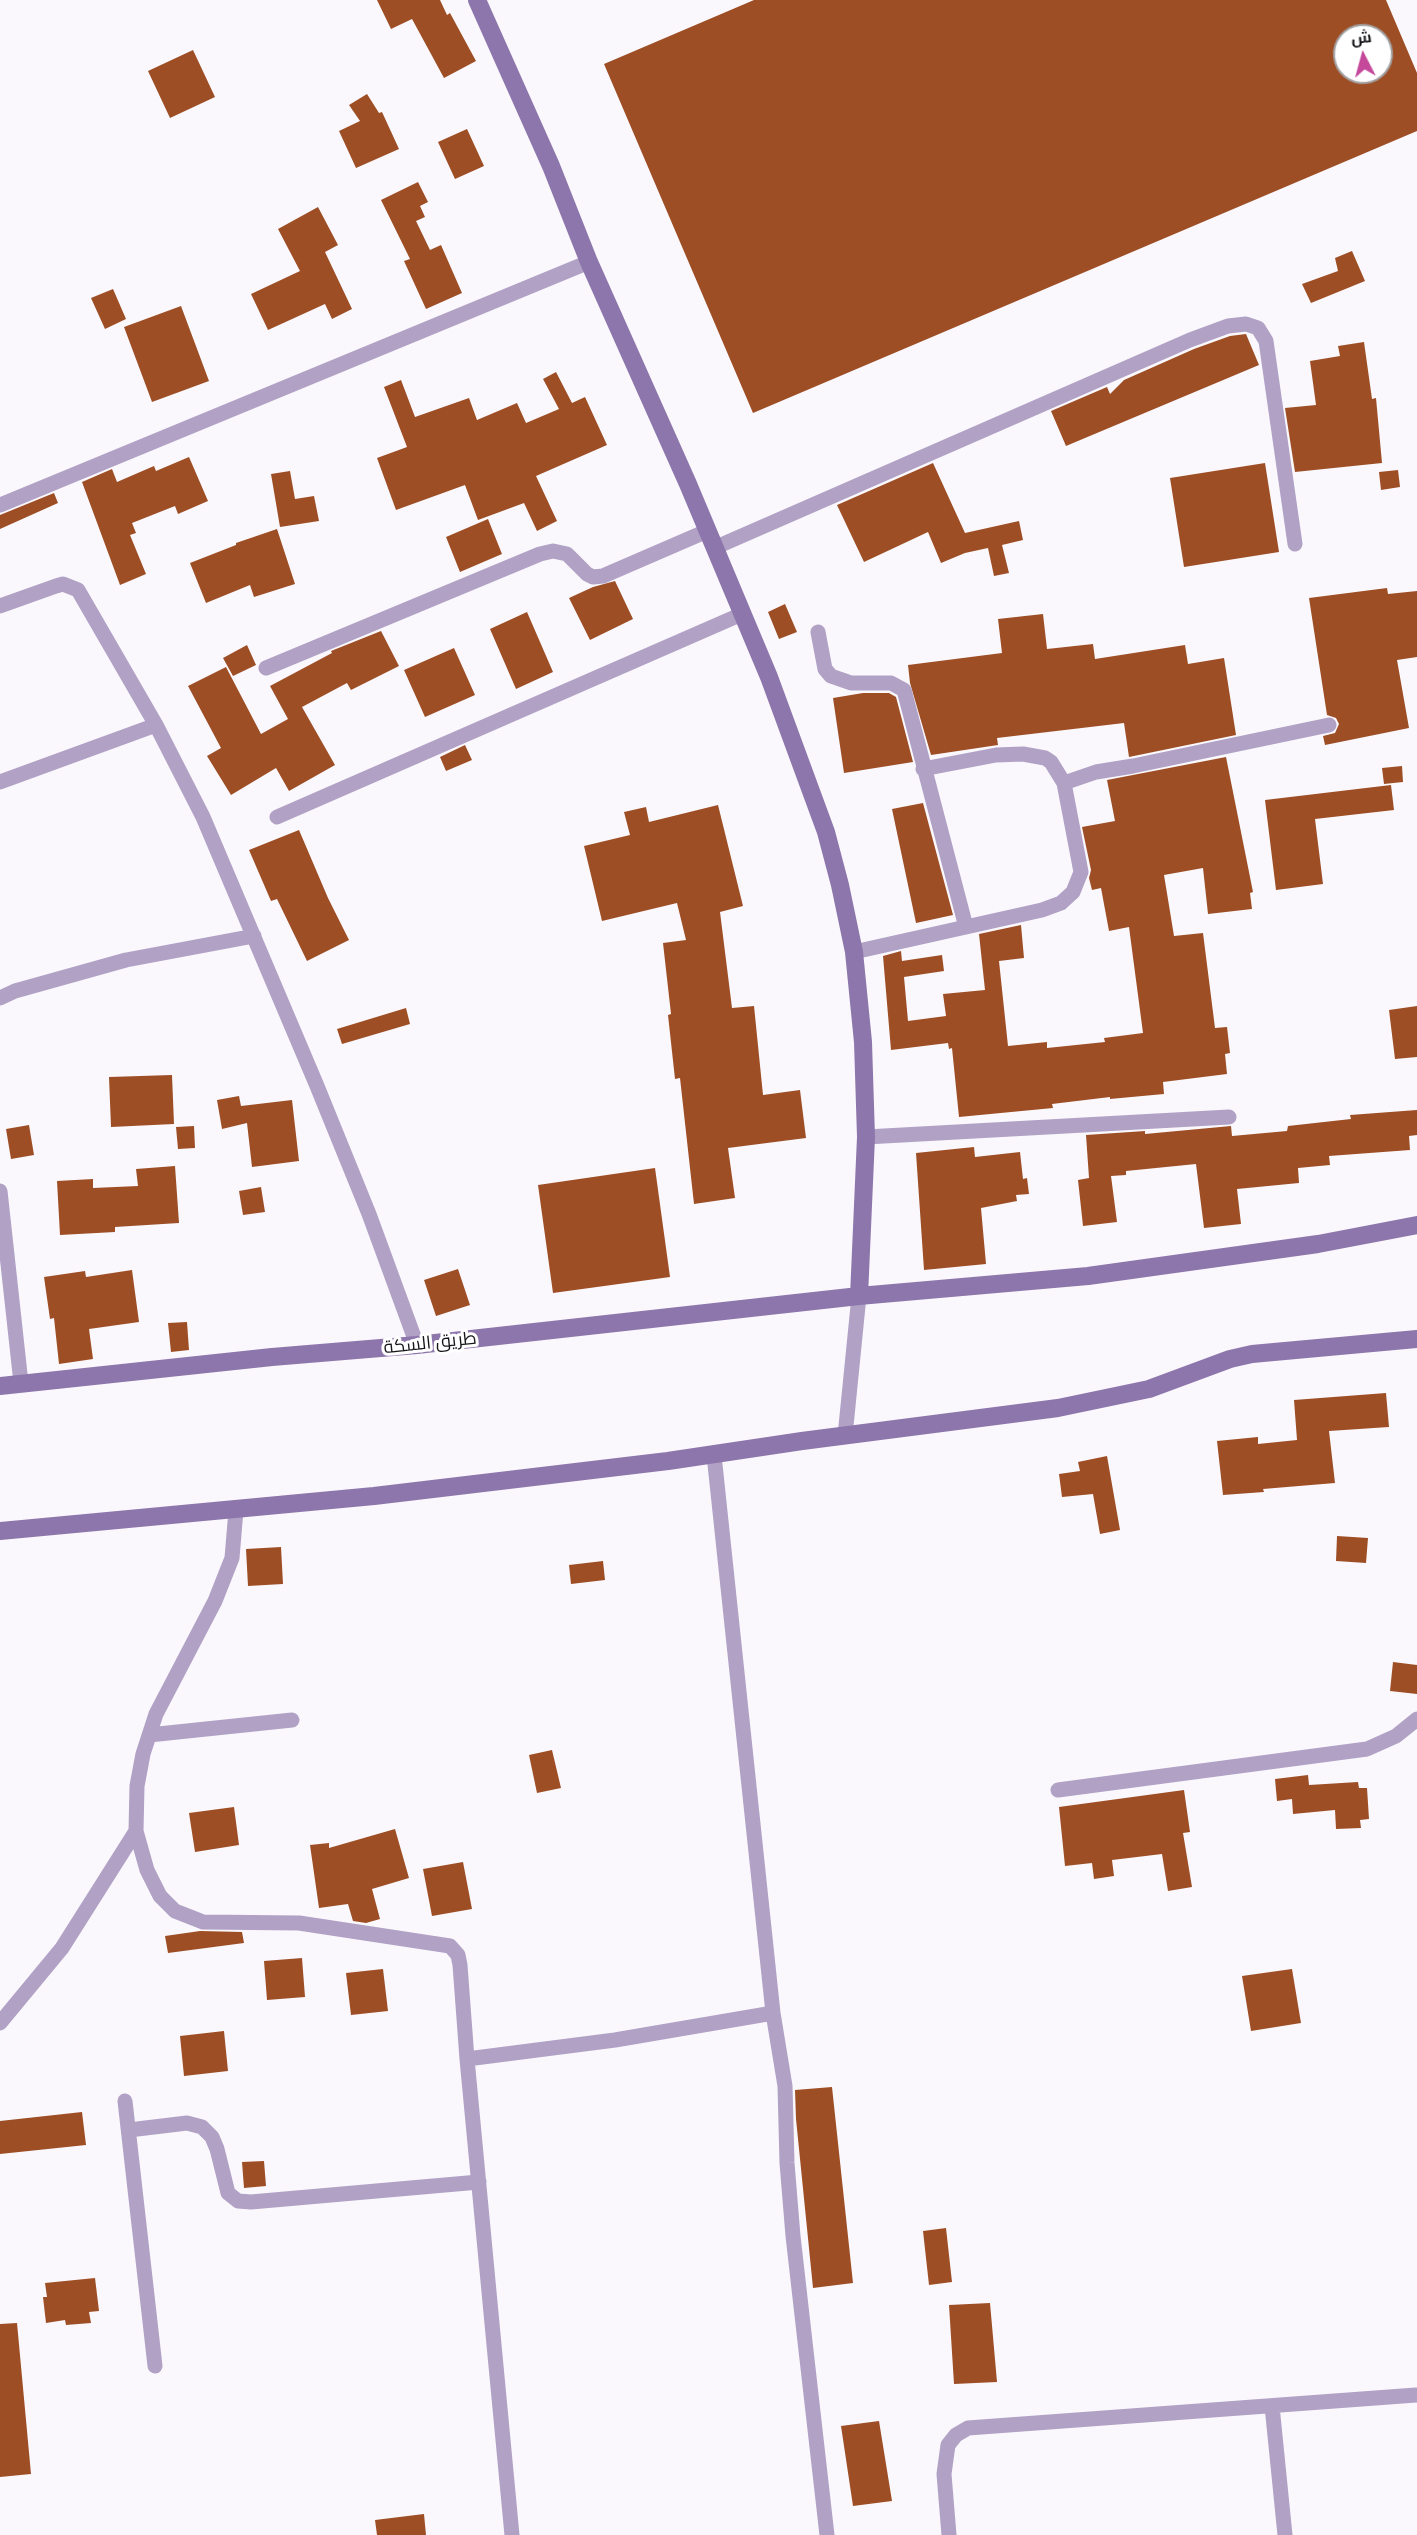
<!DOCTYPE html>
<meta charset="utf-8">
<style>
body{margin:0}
#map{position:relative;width:1417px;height:2535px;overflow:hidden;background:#faf8fd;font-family:Raleway,Cairo,sans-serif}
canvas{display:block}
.north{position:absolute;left:1333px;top:24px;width:60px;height:60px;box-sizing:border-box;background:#fff;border:2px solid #a2a1a3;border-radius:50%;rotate:354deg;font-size:16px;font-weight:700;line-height:24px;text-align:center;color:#171519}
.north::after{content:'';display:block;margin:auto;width:21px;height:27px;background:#c4499a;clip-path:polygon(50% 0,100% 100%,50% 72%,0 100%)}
</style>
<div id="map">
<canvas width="1417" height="2535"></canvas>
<div class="north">ش</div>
</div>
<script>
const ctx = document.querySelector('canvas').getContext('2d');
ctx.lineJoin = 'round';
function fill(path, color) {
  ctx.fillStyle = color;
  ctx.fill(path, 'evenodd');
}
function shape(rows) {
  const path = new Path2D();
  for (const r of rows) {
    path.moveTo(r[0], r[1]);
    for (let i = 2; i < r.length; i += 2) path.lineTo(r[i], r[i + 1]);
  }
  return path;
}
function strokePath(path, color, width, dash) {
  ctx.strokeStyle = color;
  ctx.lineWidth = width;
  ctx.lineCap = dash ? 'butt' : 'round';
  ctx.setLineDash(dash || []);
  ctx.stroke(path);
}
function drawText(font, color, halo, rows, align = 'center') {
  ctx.font = font + ' Raleway,Cairo,sans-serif';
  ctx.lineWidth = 6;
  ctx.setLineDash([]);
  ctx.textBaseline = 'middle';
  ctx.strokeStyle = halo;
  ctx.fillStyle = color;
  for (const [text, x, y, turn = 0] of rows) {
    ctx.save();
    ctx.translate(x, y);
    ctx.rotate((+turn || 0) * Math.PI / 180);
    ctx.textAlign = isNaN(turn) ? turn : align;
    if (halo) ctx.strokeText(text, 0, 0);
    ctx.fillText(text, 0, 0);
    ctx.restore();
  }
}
const building = shape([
 [377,0,440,0,447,15,450,13,476,61,444,78,412,19,391,29],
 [754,0,1386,0,1417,73,1417,131,753,413,604,64],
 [1345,36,1381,36,1381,72,1345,72],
 [193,50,215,97,170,118,148,71],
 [367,94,379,113,382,112,399,149,356,168,339,131,360,121,349,105],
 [467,129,484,166,455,179,438,142],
 [418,182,428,202,420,206,425,217,416,221,430,250,441,245,462,293,426,309,404,261,410,259,381,200],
 [318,207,338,245,325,252,352,309,332,319,325,304,268,330,251,294,300,271,278,229],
 [1352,251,1365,281,1311,303,1302,284,1338,271,1335,258],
 [113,289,126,319,105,329,91,298],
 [181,306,209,381,152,402,124,327],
 [1246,334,1259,365,1066,446,1051,411,1107,387,1110,394,1124,380,1194,349,1230,336],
 [1364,342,1372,399,1376,398,1382,463,1295,472,1285,408,1316,405,1310,361,1340,356,1338,346],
 [556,372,572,403,585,397,607,445,536,476,557,521,537,531,524,503,478,520,465,485,396,510,377,458,407,447,384,387,401,380,415,417,469,398,477,420,517,403,526,423,559,409,543,379],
 [189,457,208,501,178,514,175,506,132,523,136,533,130,535,146,574,120,585,82,482,112,469,117,482,154,466,156,471],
 [933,463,965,533,1019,521,1023,540,1002,545,1009,573,994,576,988,548,965,553,941,563,928,532,864,562,837,505],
 [1265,463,1279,552,1184,567,1170,478],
 [1398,470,1400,487,1381,490,1379,472],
 [290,471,295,499,314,496,319,521,280,527,271,474],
 [54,493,58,503,0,529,0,515],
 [488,519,502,554,460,572,446,537],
 [277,529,295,584,254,597,250,585,206,603,190,563,236,545,236,543],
 [615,581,633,619,590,640,569,598,593,587],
 [1387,588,1388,594,1417,591,1417,657,1397,660,1409,728,1325,745,1323,736,1335,733,1339,724,1336,718,1327,715,1309,598],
 [785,604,797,632,779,639,768,612],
 [527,612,553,672,516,689,490,629],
 [1043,614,1047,649,1093,644,1095,659,1185,645,1188,664,1224,658,1236,735,1129,757,1124,723,997,738,998,745,931,755,910,683,908,665,1002,653,998,619],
 [381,631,399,666,351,690,347,683,302,707,335,765,289,791,276,768,231,795,207,756,221,748,188,686,226,667,261,734,288,719,270,686,332,653,331,651],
 [247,645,256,665,233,676,223,658],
 [454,648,475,695,425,717,404,670],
 [863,693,889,693,896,697,913,762,844,773,833,698],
 [465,745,472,760,446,771,440,757],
 [1226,757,1253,892,1250,893,1252,909,1208,914,1203,868,1164,875,1174,936,1203,933,1215,1028,1227,1027,1230,1053,1225,1054,1227,1074,1163,1082,1164,1094,1110,1099,1110,1097,1052,1104,1053,1108,959,1117,952,1048,949,1049,948,1043,891,1050,883,956,901,951,902,961,942,955,944,971,904,977,908,1021,946,1016,943,994,985,990,979,934,1021,925,1024,958,999,961,1008,1046,1047,1042,1047,1048,1105,1042,1104,1038,1143,1033,1129,927,1109,931,1101,888,1092,890,1089,878,1091,870,1082,827,1115,821,1107,780],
 [1402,766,1403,782,1384,784,1382,768],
 [1391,785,1394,810,1315,819,1323,884,1276,890,1265,800],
 [923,803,953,915,916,923,892,809],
 [718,805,743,906,720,912,732,1008,754,1006,763,1095,800,1090,806,1138,728,1148,735,1198,694,1204,680,1078,675,1079,668,1015,671,1014,663,943,686,940,677,903,602,921,584,846,630,835,624,812,646,807,649,822],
 [299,830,328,898,349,940,307,961,277,899,271,901,249,850],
 [1417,1006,1417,1057,1395,1059,1389,1010],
 [406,1008,410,1024,342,1044,337,1029],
 [172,1075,174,1124,111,1127,109,1077],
 [239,1096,241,1106,292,1100,299,1161,252,1167,247,1123,222,1129,217,1100],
 [1417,1110,1417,1135,1409,1136,1410,1150,1329,1156,1330,1165,1298,1168,1299,1183,1237,1189,1241,1224,1204,1228,1196,1164,1126,1171,1126,1175,1111,1176,1117,1222,1083,1226,1078,1180,1089,1178,1086,1135,1145,1131,1145,1134,1231,1126,1232,1136,1287,1131,1288,1126,1351,1119,1350,1115],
 [29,1125,34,1155,11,1159,6,1129],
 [194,1126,195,1148,178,1149,176,1127],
 [974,1147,975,1157,1020,1152,1023,1179,1027,1178,1029,1194,1016,1195,1017,1201,981,1208,986,1264,924,1270,916,1153],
 [175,1166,179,1223,115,1227,115,1232,60,1235,57,1181,93,1179,93,1188,138,1186,136,1169],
 [655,1168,670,1277,553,1293,538,1185],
 [261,1187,265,1212,243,1215,239,1191],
 [458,1269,470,1305,436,1316,424,1280],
 [132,1270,139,1322,89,1329,93,1359,59,1364,54,1318,50,1319,44,1277,85,1271,86,1277],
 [187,1322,189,1350,171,1352,168,1323],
 [1386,1393,1389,1427,1329,1431,1335,1483,1263,1489,1264,1492,1223,1495,1217,1441,1258,1437,1258,1444,1297,1440,1294,1400],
 [1107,1456,1120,1530,1100,1534,1093,1494,1062,1497,1059,1474,1080,1471,1078,1462],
 [1337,1536,1368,1538,1366,1563,1336,1561],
 [281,1547,283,1584,248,1586,246,1549],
 [603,1561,605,1580,571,1584,569,1565],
 [1393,1662,1417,1665,1417,1694,1390,1691],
 [552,1750,561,1788,537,1793,529,1755],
 [1308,1775,1309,1785,1358,1782,1359,1788,1367,1788,1369,1819,1360,1820,1361,1828,1336,1829,1335,1810,1293,1814,1292,1799,1277,1801,1275,1779],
 [1184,1790,1190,1832,1183,1833,1192,1887,1168,1891,1162,1854,1112,1860,1114,1876,1094,1879,1092,1863,1065,1866,1059,1807],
 [234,1807,239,1845,195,1852,189,1813],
 [395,1829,409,1878,372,1889,380,1919,366,1923,353,1921,348,1904,319,1908,310,1845,329,1843,329,1848],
 [463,1862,472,1909,432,1916,423,1869],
 [200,1931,242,1932,244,1943,168,1953,165,1936],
 [302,1958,305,1997,267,2000,264,1961],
 [383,1969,388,2011,351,2015,346,1973],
 [1292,1969,1301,2023,1251,2031,1242,1976],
 [224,2031,228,2071,184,2076,180,2036],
 [832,2087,853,2283,813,2288,796,2119,795,2090],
 [82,2112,86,2145,0,2154,0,2121],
 [264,2161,266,2186,244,2188,242,2162],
 [946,2228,952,2282,929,2285,923,2231],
 [95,2278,99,2311,89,2312,91,2323,66,2325,65,2320,46,2323,43,2297,47,2297,45,2283],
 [990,2303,997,2382,954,2384,949,2305],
 [17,2323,31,2474,0,2477,0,2324],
 [879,2421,892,2501,853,2506,841,2426],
 [424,2514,426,2535,377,2535,375,2520]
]);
const street = shape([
 [0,505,589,262],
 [714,548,1190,340,1228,326,1246,324,1258,328,1266,341,1295,544],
 [0,606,56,586,63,584,78,590,156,725,203,817,317,1086,369,1214,417,1345],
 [818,632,825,669,831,676,851,683,891,683,904,690,966,927],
 [266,668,540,554,553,551,567,554,587,574,593,577,603,576,707,531],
 [923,769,996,755,1023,754,1045,758,1051,762,1064,783],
 [0,782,156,725],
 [277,817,742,614],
 [854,952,1042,910,1061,903,1073,892,1081,872,1064,783,1096,772,1133,766,1329,725],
 [0,998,15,991,126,960,254,936],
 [866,1137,1229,1117],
 [0,1191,21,1383],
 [845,1436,859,1296],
 [714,1455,773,2013,785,2086,787,2163,793,2236,827,2535],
 [149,1735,292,1720],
 [1058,1790,1367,1749,1396,1736,1417,1719],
 [136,1831,147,1870,160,1896,175,1911,203,1922,299,1923,450,1946,458,1955,460,1965,467,2059,615,2040,773,2013],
 [0,2023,62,1948,136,1831,137,1786,143,1754,156,1714,215,1601,232,1558,236,1510],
 [467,2059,512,2535],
 [125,2101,155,2366],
 [129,2130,187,2123,202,2127,212,2137,217,2149,228,2193,238,2201,251,2202,479,2182],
 [1272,2406,1285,2535],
 [949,2535,944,2474,948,2445,956,2435,968,2428,1416,2395]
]);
const secondary = shape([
 [477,0,551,166,589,262,688,484,769,677,826,832,840,885,854,952,863,1042,866,1137,859,1296],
 [0,1386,272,1357,417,1345,859,1296,1088,1276,1318,1244,1417,1225],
 [0,1531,374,1496,668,1461,802,1441,1058,1408,1149,1389,1230,1359,1252,1354,1417,1339]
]);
const streetNames = [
 ["طريق السكة",430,1343,-6]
];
fill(building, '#9e4e24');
strokePath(street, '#b0a1c5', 15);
strokePath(secondary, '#8d76ab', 18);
drawText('18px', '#171519', '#fff', streetNames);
</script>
